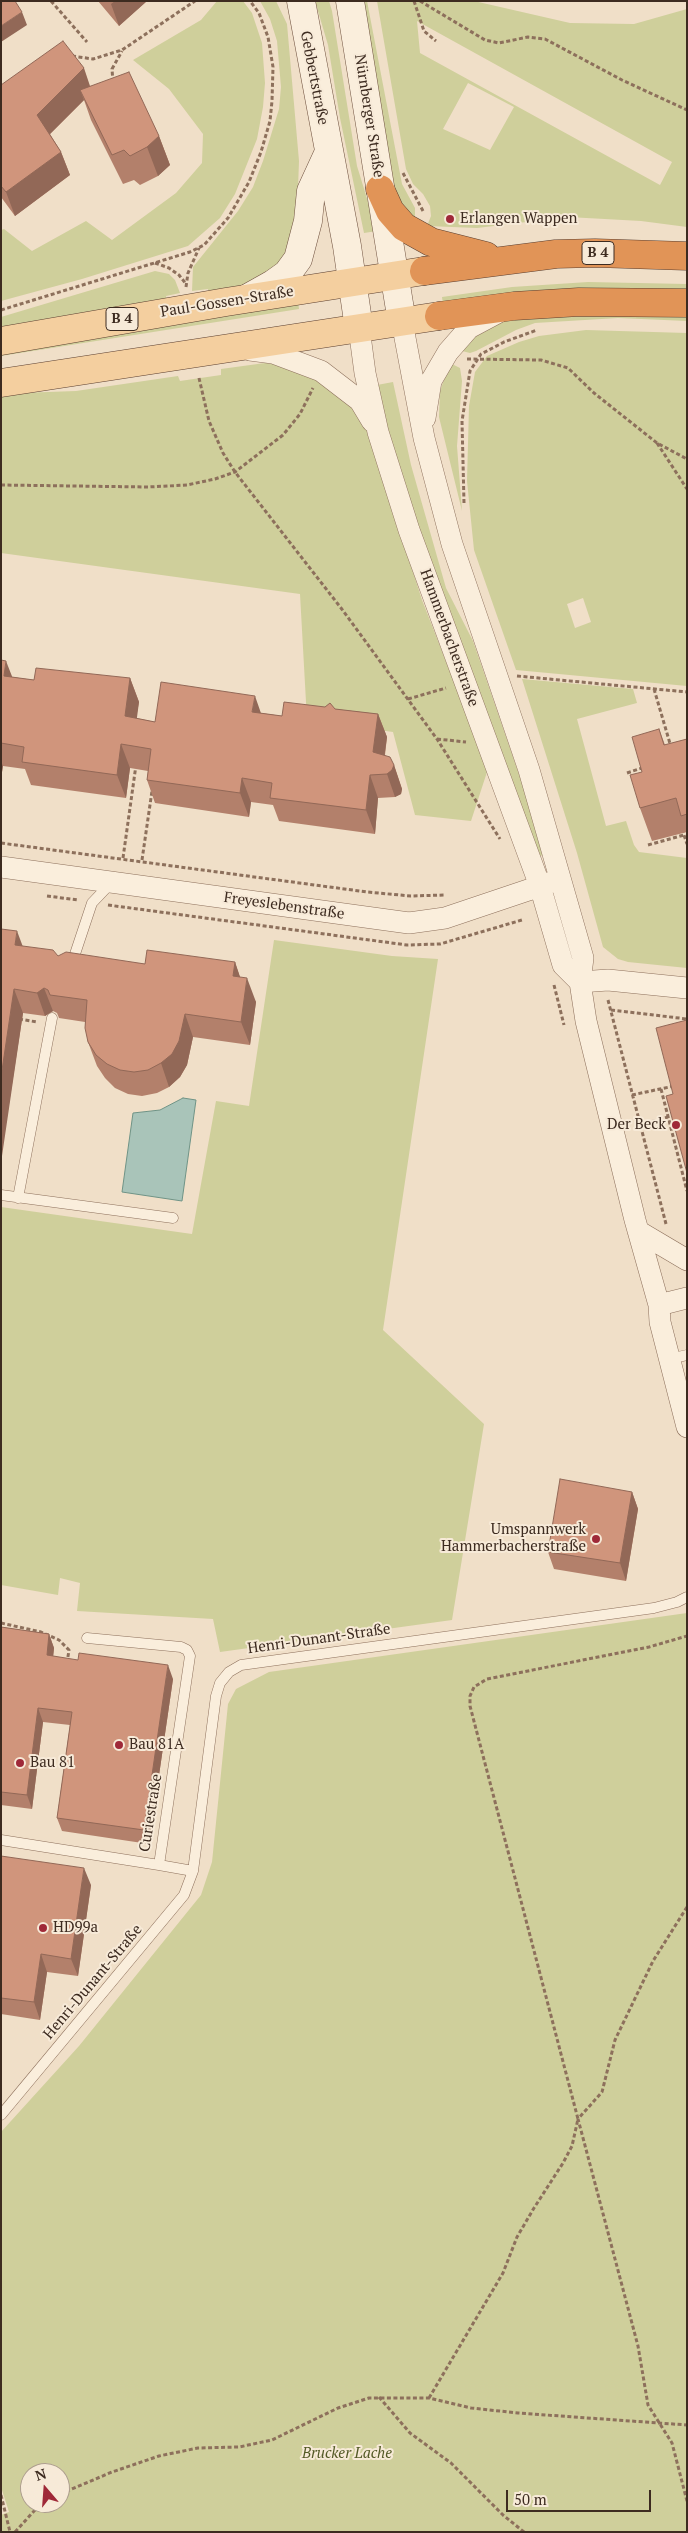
<!DOCTYPE html>
<meta charset="utf-8">
<style>
body{margin:0}
#map{position:relative;width:688px;height:2533px;overflow:hidden;background:#f0dfc8;font-family:"PT Serif",serif}
canvas{display:block}
.frame{position:absolute;inset:0;border:2px solid #3d2b20;pointer-events:none}
.north{position:absolute;left:20px;top:2463px;width:50px;height:50px;box-sizing:border-box;background:#f7ead8;border:1px solid #ad9e8e;border-radius:50%;rotate:342deg;font-size:14px;font-weight:700;line-height:20px;text-align:center;color:#3d2b20}
.north::after{content:'';display:block;margin:auto;width:18px;height:22px;background:#9f2938;clip-path:polygon(50% 0,100% 100%,50% 72%,0 100%)}
.scale{position:absolute;left:506px;top:2490px;width:145px;height:22px;box-sizing:border-box;border:2px solid #3d2b20;border-top:0;padding-left:6px;font-size:15px;line-height:18px;white-space:nowrap;color:#3d2b20;-webkit-text-stroke:4px #f7ead8;paint-order:stroke}
</style>
<div id="map">
<canvas width="688" height="2533"></canvas>
<div class="frame"></div>
<div class="north">N</div>
<div class="scale">50 m</div>
</div>
<script>
const ctx = document.querySelector('canvas').getContext('2d');
ctx.lineJoin = 'round';
function fill(path, color) {
  ctx.fillStyle = color;
  ctx.fill(path, 'evenodd');
}
function shape(rows) {
  const path = new Path2D();
  for (const r of rows) {
    path.moveTo(r[0], r[1]);
    for (let i = 2; i < r.length; i += 2) path.lineTo(r[i], r[i + 1]);
  }
  return path;
}
function strokePath(path, color, width, dash) {
  ctx.strokeStyle = color;
  ctx.lineWidth = width;
  ctx.lineCap = dash ? 'butt' : 'round';
  ctx.setLineDash(dash || []);
  ctx.stroke(path);
}
function drawText(font, color, halo, rows, align = 'center') {
  ctx.font = font + ' "PT Serif",serif';
  ctx.lineWidth = 4;
  ctx.setLineDash([]);
  ctx.textBaseline = 'middle';
  ctx.strokeStyle = halo;
  ctx.fillStyle = color;
  for (const [text, x, y, turn = 0] of rows) {
    ctx.save();
    ctx.translate(x, y);
    ctx.rotate((+turn || 0) * Math.PI / 180);
    ctx.textAlign = isNaN(turn) ? turn : align;
    if (halo) ctx.strokeText(text, 0, 0);
    ctx.fillText(text, 0, 0);
    ctx.restore();
  }
}
const green = shape([
 [217,1,243,1,252,13,262,43,265,83,263,107,257,139,235,194,220,218,188,246,82,279,1,301,1,230,4,229,32,251,86,221,112,240,176,193,202,163,203,134,169,89,133,60,201,20],
 [260,1,276,1,287,24,299,161,297,216,294,236,280,264,247,288,209,295,208,289,192,291,193,267,238,211,253,187,263,161,279,109,281,87,277,41,270,19],
 [315,1,329,1,332,11,357,166,377,231,364,233,340,118,328,45],
 [360,1,367,1,402,184,415,208,415,219,405,210,391,183],
 [377,1,474,1,570,23,634,24,687,9,687,227,641,221,568,217,477,228,427,226,431,216,430,206,423,194,413,184,406,169],
 [417,21,672,162,660,185,420,53],
 [468,83,514,107,490,150,443,129],
 [155,271,169,274,175,280,180,293,166,296,167,301,1,331,1,317],
 [588,282,687,284,687,293,443,305,442,297,512,287],
 [298,300,299,309,1,356,1,350],
 [687,313,687,321,618,318,535,323,516,330,476,351,470,353,458,350,481,329,515,317],
 [586,330,687,333,687,686,516,670,474,550,467,481,469,406,475,372,487,356,519,342,539,336],
 [583,598,591,622,575,628,567,604],
 [265,363,281,364,312,372,359,412,369,434,422,600,488,769,471,821,415,815,393,732,307,720,300,594,1,553,1,396,20,393,76,391,178,376,180,381,221,375,221,369],
 [450,363,460,368,462,381,457,446,462,511,439,417,440,391],
 [393,382,411,465,446,588,473,641,541,838,544,855,539,856,423,541,388,429,377,385],
 [522,679,633,689,637,703,577,719,606,826,626,821,634,845,639,852,687,858,687,968,628,962,618,959,603,947,577,853],
 [274,940,392,956,438,959,383,1330,484,1424,452,1620,220,1652,213,1619,77,1611,80,1583,60,1578,58,1595,1,1585,1,1207,192,1234,216,1101,249,1106],
 [687,1613,687,2532,1,2532,1,2515,9,2512,1,2487,1,2132,79,2046,201,1895,212,1862,228,1704,236,1689,269,1672],
 [30,2473,60,2473,60,2503,30,2503]
]);
const water = shape([
 [183,1098,196,1100,182,1201,122,1192,133,1113,160,1110,183,1098]
]);
const path = shape([
 [51,1,87,42],
 [414,1,424,31,436,41],
 [420,1,485,40,499,43,528,37,545,39,622,80,687,110],
 [72,56,93,59,122,50,195,1],
 [113,82,112,69,122,51],
 [403,173,423,211],
 [155,263,169,268,179,275,186,284],
 [186,287,188,273,199,248],
 [1,310,190,252,204,245,228,218,249,182,261,152,270,121,272,101,273,67,268,37,259,13,250,1],
 [467,359,541,360,568,368,594,393,657,443,687,459],
 [199,378,209,421,223,453,235,472,341,608,437,739,500,839],
 [657,443,687,489],
 [1,485,148,487,187,485,215,479,235,472,283,435,300,414,313,388],
 [464,503,462,421,470,371,481,354,504,342,537,330],
 [517,676,687,692],
 [654,689,671,747],
 [408,699,446,688],
 [437,739,466,742],
 [627,773,645,767],
 [682,829,687,844],
 [1,843,367,892,411,896,445,895],
 [648,845,684,835],
 [123,858,136,765],
 [142,860,152,791],
 [47,896,78,900],
 [108,905,407,945,440,944,522,920],
 [554,985,564,1025],
 [608,1000,666,1224],
 [611,1010,687,1019],
 [19,1019,37,1022],
 [661,1089,687,1191],
 [632,1095,674,1086],
 [640,1125,668,1117],
 [1,1623,41,1632,59,1640,69,1650,67,1663],
 [687,1907,653,1961,615,2040,602,2092,578,2119,638,2346,648,2405,672,2443,687,2501],
 [379,2397,410,2433,451,2463,503,2515,524,2532],
 [429,2398,503,2273,517,2237,534,2208,563,2163,572,2146,578,2119,470,1706,470,1696,474,1687,487,1679,649,1647,687,1636],
 [60,2494,112,2472,159,2456,198,2448,239,2447,272,2440,338,2408,369,2398,429,2398,471,2408,518,2413,687,2425],
 [1,2495,10,2532],
 [15,2532,35,2510,46,2503]
]);
const lane = shape([
 [71,966,92,903,111,883],
 [1,1195,173,1218],
 [18,1198,52,1018],
 [669,1359,687,1355],
 [1,1840,159,1865,190,1656,187,1650,181,1647,87,1638],
 [159,1865,193,1871],
 [1,2115,184,1895,193,1871,216,1696,220,1683,229,1672,241,1665,654,1608,677,1602,687,1597]
]);
const street = shape([
 [402,322,424,438,452,544,529,770,583,958,580,982,586,1021,635,1220,659,1305,660,1322,687,1427],
 [359,328,365,373,378,432,409,530,540,886,563,965,580,982],
 [250,350,273,353,321,371,360,401,372,421],
 [425,418,431,381,448,352,469,328,499,312],
 [1,867,409,923,445,918,552,882],
 [580,982,608,980,687,988],
 [638,1231,687,1260],
 [659,1305,687,1298]
]);
const secondary = shape([
 [301,1,347,246,359,328],
 [350,1,402,322],
 [248,298,273,284,287,274,298,259,308,221,311,191,328,154]
]);
const primary = shape([
 [1,341,226,302,424,271],
 [1,383,439,316]
]);
const highway = shape([
 [380,189,390,211,404,227,431,242,486,256],
 [424,271,556,254,595,253,687,256],
 [439,316,514,306,579,302,687,303]
]);
const wall = shape([
 [98,1,147,1,119,26],
 [1,85,90,86,159,136,170,165,158,176,140,185,134,180,123,184,91,120,84,100,50,134,61,152,70,175,15,216,1,197],
 [1,660,12,677,34,680,130,678,139,702,136,718,155,722,261,713,282,716,335,709,378,714,387,737,385,755,394,765,402,789,401,794,395,797,378,798,375,834,279,821,273,805,251,802,249,817,155,803,147,780,148,771,130,768,126,798,31,785,25,769,3,766,1,778],
 [659,729,665,745,687,739,687,832,652,841,640,808,642,772],
 [1,929,22,946,58,956,145,964,235,962,240,977,256,1002,250,1045,193,1037,187,1065,180,1077,169,1087,157,1093,142,1096,128,1094,115,1088,105,1078,97,1066,88,1042,85,1022,59,1018,57,1013,53,1011,45,1016,23,1013,1,1156],
 [632,1492,638,1509,626,1581,554,1569,548,1552],
 [1,1627,49,1634,54,1648,53,1656,173,1679,149,1844,62,1831,57,1818,70,1725,43,1722,32,1809,1,1805],
 [1,1856,91,1885,78,1976,47,1972,40,2020,1,2014]
]);
const shadedWall = shape([
 [115,1,147,1,119,26,111,4],
 [22,12,27,25,1,42,1,26],
 [84,68,92,92,80,90,84,100,46,138,37,115],
 [159,136,170,165,158,176,147,147],
 [61,152,70,175,15,216,6,192],
 [6,661,15,684,4,676],
 [130,678,139,702,134,740,125,716],
 [255,696,263,719,252,712],
 [378,714,387,737,382,774,373,752],
 [121,744,130,768,126,798,117,775],
 [1,761,3,766,1,778],
 [394,765,402,789,401,794,395,797,387,774],
 [370,775,378,798,375,834,366,810],
 [242,778,251,802,249,817,240,793],
 [17,931,26,955,15,945],
 [235,962,243,986,233,976],
 [247,978,256,1002,250,1045,241,1022],
 [44,988,53,1011,45,1016,37,993],
 [14,989,23,1013,2,1156,1,1077],
 [185,1014,193,1037,187,1065,180,1077,169,1087,161,1063],
 [632,1492,638,1509,626,1581,620,1563],
 [49,1634,54,1648,52,1669,47,1655],
 [168,1665,173,1679,149,1844,144,1830],
 [38,1708,43,1722,32,1809,27,1795],
 [84,1868,91,1885,78,1976,71,1959],
 [41,1954,47,1972,40,2020,34,2002]
]);
const building = shape([
 [1,1,15,1,22,12,1,26,1,1],
 [63,41,84,68,37,115,61,152,6,192,1,186,1,85,63,41],
 [129,72,159,136,147,147,130,156,124,150,112,155,80,90,129,72],
 [1,660,6,661,4,676,34,680,36,668,130,678,125,716,155,722,161,682,255,696,252,712,282,716,284,702,325,707,330,703,335,709,378,714,373,752,390,757,394,765,392,770,387,774,370,775,366,810,270,798,272,783,242,778,240,793,147,780,151,749,121,744,117,775,22,762,24,747,1,743,1,660],
 [659,729,664,745,687,739,687,814,681,816,676,798,640,808,630,775,642,772,632,737,659,729],
 [1,929,17,931,15,945,53,950,58,956,66,952,145,964,147,950,235,962,233,976,247,978,241,1022,185,1014,179,1041,172,1054,161,1063,148,1070,134,1072,120,1070,107,1064,96,1055,88,1042,85,1028,87,1000,50,995,48,990,44,988,37,993,14,989,1,1077,1,929],
 [687,1020,687,1173,666,1096,673,1094,656,1028,687,1020],
 [560,1479,632,1492,620,1563,548,1552,560,1479],
 [1,1627,49,1634,47,1655,78,1660,79,1653,168,1665,144,1830,57,1818,72,1712,38,1708,27,1795,1,1792,1,1627],
 [1,1856,84,1868,71,1959,41,1954,34,2002,1,1998,1,1856]
]);
const markers = [
 [450,219,5,"#9f2938"],
 [676,1125,5,"#9f2938"],
 [596,1539,5,"#9f2938"],
 [119,1745,5,"#9f2938"],
 [20,1763,5,"#9f2938"],
 [43,1928,5,"#9f2938"]
];
const shields = [
 [598,253,32],
 [122,319,32]
];
const shieldNames = [
 ["B 4",598,253],
 ["B 4",122,319]
];
const streetNames = [
 ["Gebbertstraße",314,78,79],
 ["Nürnberger Straße",369,116,81],
 ["Paul-Gossen-Straße",227,302,-9],
 ["Hammerbacherstraße",449,638,70],
 ["Freyeslebenstraße",284,906,8],
 ["Henri-Dunant-Straße",319,1639,-8],
 ["Curiestraße",151,1813,-81],
 ["Henri-Dunant-Straße",93,1982,-50]
];
const poiNames = [
 ["Erlangen Wappen",460,219],
 ["Der Beck",666,1125,"right"],
 ["Umspannwerk",586,1530,"right"],
 ["Hammerbacherstraße",586,1547,"right"],
 ["Bau 81A",129,1745],
 ["Bau 81",30,1763],
 ["HD99a",53,1928]
];
const parkNames = [
 ["Brucker Lache",347,2454]
];
fill(green, '#cfcf9b');
fill(water, '#a9c4b9');
strokePath(water, '#6f9386', 1);
strokePath(lane, '#8d705c', 11);
strokePath(street, '#8d705c', 22);
strokePath(secondary, '#6f513f', 29);
strokePath(primary, '#5b3f30', 29);
strokePath(highway, '#5b3f30', 29);
strokePath(path, '#8d705c', 3, [4, 2.5]);
strokePath(lane, '#faeedc', 10);
strokePath(street, '#faeedc', 21);
strokePath(secondary, '#faeedc', 28);
strokePath(primary, '#f4cf9f', 28);
strokePath(highway, '#e19457', 28);
fill(wall, '#b3806b');
fill(shadedWall, '#926857');
fill(building, '#d0957c');
strokePath(building, '#926857', 1);
for (const [x, y, r, color] of markers) {
  const dot = new Path2D();
  dot.arc(x, y, r, 0, 2 * Math.PI);
  ctx.fillStyle = color;
  ctx.fill(dot);
  strokePath(dot, '#f7ead8', 2);
}
for (const [x, y, w] of shields) {
  const box = new Path2D();
  box.roundRect(x - w / 2, y - 11.5, w, 23, 4);
  ctx.fillStyle = '#f7ead8';
  ctx.fill(box);
  strokePath(box, '#3d2b20', 1);
}
drawText('bold 14px', '#3d2b20', null, shieldNames);
drawText('15px', '#3d2b20', '#f7ead8', streetNames);
drawText('15px', '#3d2b20', '#f7ead8', poiNames, 'left');
drawText('italic 15px', '#535a26', '#f7ead8', parkNames);
</script>
